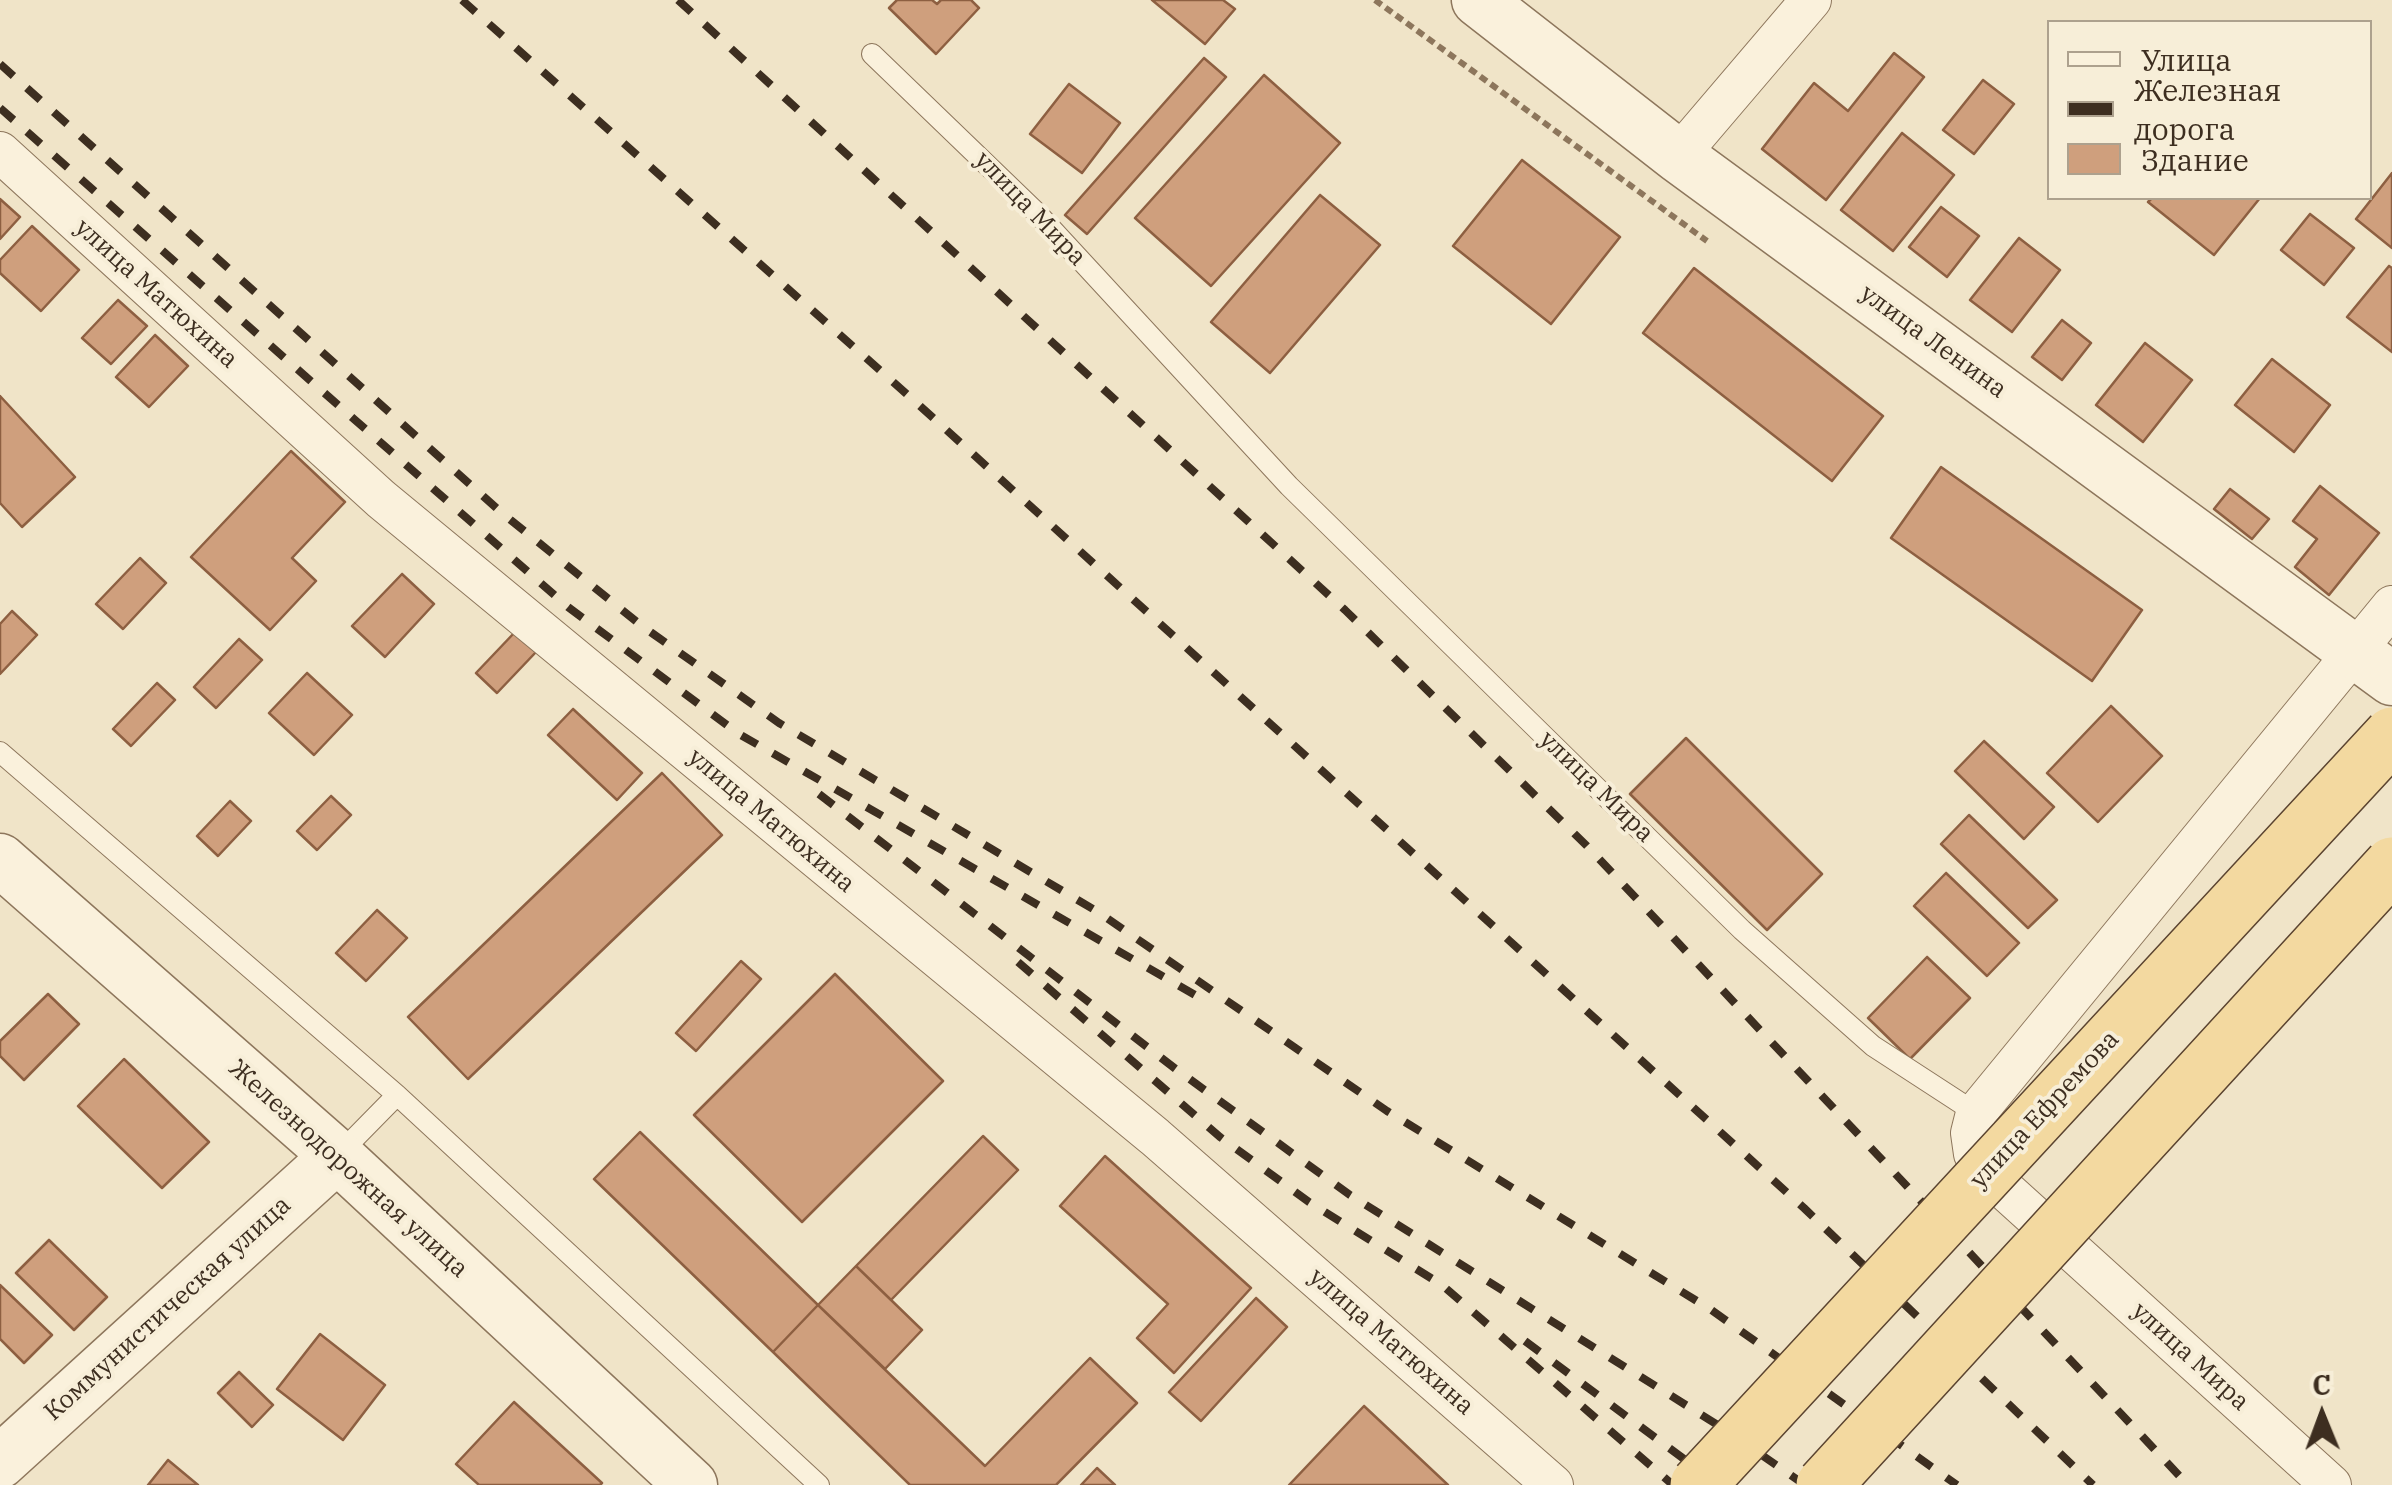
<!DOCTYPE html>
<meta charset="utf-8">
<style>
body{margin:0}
#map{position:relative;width:2392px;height:1485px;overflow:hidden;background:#f0e4c8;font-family:"IBM Plex Serif",serif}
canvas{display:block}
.legend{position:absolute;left:2047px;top:20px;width:325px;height:180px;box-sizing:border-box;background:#f7eed8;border:2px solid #ada18e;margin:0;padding:12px 18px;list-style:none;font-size:30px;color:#3d2e20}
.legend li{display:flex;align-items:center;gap:20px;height:50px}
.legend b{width:50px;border:2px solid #ada18e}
.north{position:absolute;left:2272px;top:1365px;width:100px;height:100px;-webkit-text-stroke:8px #f7eed8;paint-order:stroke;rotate:359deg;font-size:28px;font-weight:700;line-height:40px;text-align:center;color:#3d2e20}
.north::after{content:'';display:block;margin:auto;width:35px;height:45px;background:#3d2e20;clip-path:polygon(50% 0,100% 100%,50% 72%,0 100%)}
</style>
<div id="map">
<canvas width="2392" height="1485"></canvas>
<ul class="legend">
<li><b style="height:12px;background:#faf1dc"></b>Улица</li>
<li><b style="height:12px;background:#3d2e20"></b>Железная дорога</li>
<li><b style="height:28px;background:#cf9f7d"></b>Здание</li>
</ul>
<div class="north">С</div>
</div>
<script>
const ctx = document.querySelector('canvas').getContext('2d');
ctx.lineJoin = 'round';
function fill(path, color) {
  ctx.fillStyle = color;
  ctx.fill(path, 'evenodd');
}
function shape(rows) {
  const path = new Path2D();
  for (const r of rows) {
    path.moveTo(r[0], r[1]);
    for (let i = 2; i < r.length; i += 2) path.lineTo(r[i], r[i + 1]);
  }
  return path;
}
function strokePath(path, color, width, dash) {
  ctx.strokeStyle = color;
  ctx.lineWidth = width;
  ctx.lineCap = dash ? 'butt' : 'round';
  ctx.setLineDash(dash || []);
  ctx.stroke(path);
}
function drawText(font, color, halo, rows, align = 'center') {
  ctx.font = font + ' "IBM Plex Serif",serif';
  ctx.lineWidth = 8;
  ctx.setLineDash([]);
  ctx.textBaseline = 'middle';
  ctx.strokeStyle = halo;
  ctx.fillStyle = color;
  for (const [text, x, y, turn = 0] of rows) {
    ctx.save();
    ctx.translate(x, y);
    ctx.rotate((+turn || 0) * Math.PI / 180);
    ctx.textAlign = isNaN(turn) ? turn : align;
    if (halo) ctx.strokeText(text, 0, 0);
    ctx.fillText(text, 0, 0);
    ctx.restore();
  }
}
const building = shape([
 [897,0,932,0,937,4,941,0,971,0,979,8,936,54,889,8,897,0],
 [1152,0,1223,0,1235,9,1205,44,1152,0],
 [1894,53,1924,77,1826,200,1762,149,1814,83,1848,111,1894,53],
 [1204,58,1226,77,1087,234,1065,215,1204,58],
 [1264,75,1340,143,1211,286,1135,218,1264,75],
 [1983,80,2014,104,1974,154,1943,130,1983,80],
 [1069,84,1120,123,1082,173,1030,134,1069,84],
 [1902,133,1954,175,1893,251,1841,210,1902,133],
 [1522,160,1620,237,1551,324,1453,246,1522,160],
 [2392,173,2392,248,2356,219,2392,173],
 [1320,195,1380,245,1270,373,1211,322,1320,195],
 [2152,198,2260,198,2214,255,2148,202,2152,198],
 [0,199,20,217,0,239,0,199],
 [1941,207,1979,236,1947,277,1909,247,1941,207],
 [2310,214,2354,248,2324,285,2281,250,2310,214],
 [32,226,79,270,41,311,0,273,0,260,32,226],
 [2019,238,2060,270,2012,332,1970,300,2019,238],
 [2389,266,2392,268,2392,352,2347,317,2389,266],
 [1694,268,1883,416,1832,481,1643,333,1694,268],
 [118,300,147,326,111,364,82,338,118,300],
 [2062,320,2091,343,2062,380,2032,357,2062,320],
 [155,335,188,366,149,407,116,377,155,335],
 [2145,343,2192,380,2143,442,2096,405,2145,343],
 [2272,359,2330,405,2294,452,2235,405,2272,359],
 [0,396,75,477,22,527,0,503,0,396],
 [291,451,345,502,292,558,316,581,270,630,191,557,291,451],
 [1941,467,2142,610,2092,681,1891,538,1941,467],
 [2320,486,2379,533,2329,595,2295,567,2317,539,2293,521,2320,486],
 [2230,489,2269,519,2252,539,2214,509,2230,489],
 [140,558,166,583,123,629,96,604,140,558],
 [402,574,434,604,385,657,352,626,402,574],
 [12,611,37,635,0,674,0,624,12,611],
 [515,632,536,652,497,693,476,673,515,632],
 [239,639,262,660,216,708,194,687,239,639],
 [307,673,352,715,314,755,269,713,307,673],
 [157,683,175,700,131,746,113,729,157,683],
 [2111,706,2162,756,2098,822,2047,773,2111,706],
 [573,709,642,773,617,800,548,735,573,709],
 [1686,738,1822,874,1767,930,1630,794,1686,738],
 [1984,741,2054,807,2024,839,1955,771,1984,741],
 [662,773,722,835,468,1079,408,1017,662,773],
 [331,796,351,815,317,850,297,831,331,796],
 [230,801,251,821,218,856,197,836,230,801],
 [1969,815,2057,900,2028,928,1941,844,1969,815],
 [1946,873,2019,943,1987,976,1914,906,1946,873],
 [377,910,407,938,366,981,336,953,377,910],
 [1927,957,1970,998,1910,1059,1868,1018,1927,957],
 [741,961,761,979,696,1051,676,1033,741,961],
 [835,974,943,1081,802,1222,694,1115,835,974],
 [48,994,79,1024,24,1080,0,1056,0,1041,48,994],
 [124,1059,209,1142,162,1188,78,1106,124,1059],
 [640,1132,818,1305,773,1352,594,1179,640,1132],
 [983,1136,1018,1170,891,1300,856,1266,983,1136],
 [1105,1156,1251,1288,1174,1373,1137,1338,1168,1304,1060,1206,1105,1156],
 [49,1240,107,1297,74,1330,16,1273,49,1240],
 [856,1266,922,1330,885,1369,818,1305,856,1266],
 [0,1285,52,1335,24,1363,0,1339,0,1285],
 [1256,1298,1287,1327,1201,1421,1169,1392,1256,1298],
 [818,1305,985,1466,1090,1358,1137,1403,1056,1485,910,1485,773,1352,818,1305],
 [320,1334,385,1385,343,1440,277,1389,320,1334],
 [239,1372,273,1405,252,1427,218,1393,239,1372],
 [514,1402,602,1483,600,1485,479,1485,456,1464,514,1402],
 [1364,1406,1448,1485,1289,1485,1364,1406],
 [168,1460,198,1485,148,1485,168,1460],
 [1097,1468,1115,1485,1081,1485,1097,1468]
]);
const path = shape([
 [1375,0,1707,241]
]);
const service = shape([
 [872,54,1037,213,1289,486,1742,930,1873,1046,1976,1113],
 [0,752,397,1095,819,1485],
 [339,1154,397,1095]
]);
const minor = shape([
 [0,152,381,499,1155,1137,1553,1485],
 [1678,156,1811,0],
 [2331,1485,1983,1170,1974,1154,1971,1133,1976,1113,2392,606]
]);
const tertiary = shape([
 [1478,0,1678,156,2392,679],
 [0,860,337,1156,691,1485],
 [0,1462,337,1156]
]);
const rail = shape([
 [462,0,909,396,1804,1208,2093,1485],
 [678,0,1345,610,1587,846,2188,1485],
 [0,64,502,513,642,626,779,723,1098,912,1387,1111,1710,1309,1957,1485],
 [0,108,568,607,739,734,1204,1000],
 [819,794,1177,1070,1350,1195,1721,1427,1805,1485],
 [1018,962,1220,1137,1309,1202,1442,1285,1673,1485],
 [1525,1341,1719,1485]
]);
const primaryBridge = shape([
 [1698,1485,2392,735],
 [1824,1485,2392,865]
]);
const streetNames = [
 ["улица Мира",1030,209,46],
 ["улица Матюхина",156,294,42],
 ["улица Ленина",1933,342,36],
 ["улица Мира",1596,787,44],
 ["улица Матюхина",771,821,40],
 ["улица Ефремова",2045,1110,-47],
 ["Железнодорожная улица",348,1169,42],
 ["Коммунистическая улица",168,1309,-42],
 ["улица Матюхина",1391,1342,41],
 ["улица Мира",2190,1357,42]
];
fill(building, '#cf9f7d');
strokePath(building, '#8d5f41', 2.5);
strokePath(service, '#8d765c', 22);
strokePath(minor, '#8d765c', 42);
strokePath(tertiary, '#8d765c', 55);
strokePath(path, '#8d765c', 6, [8, 5]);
strokePath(service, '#faf1dc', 20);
strokePath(minor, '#faf1dc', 40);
strokePath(tertiary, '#faf1dc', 52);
strokePath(rail, '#3d2e20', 8, [18, 18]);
strokePath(primaryBridge, '#5b4430', 58, []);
strokePath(primaryBridge, '#f3d9a0', 55);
drawText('25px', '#3d2e20', '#f7eed8', streetNames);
</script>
